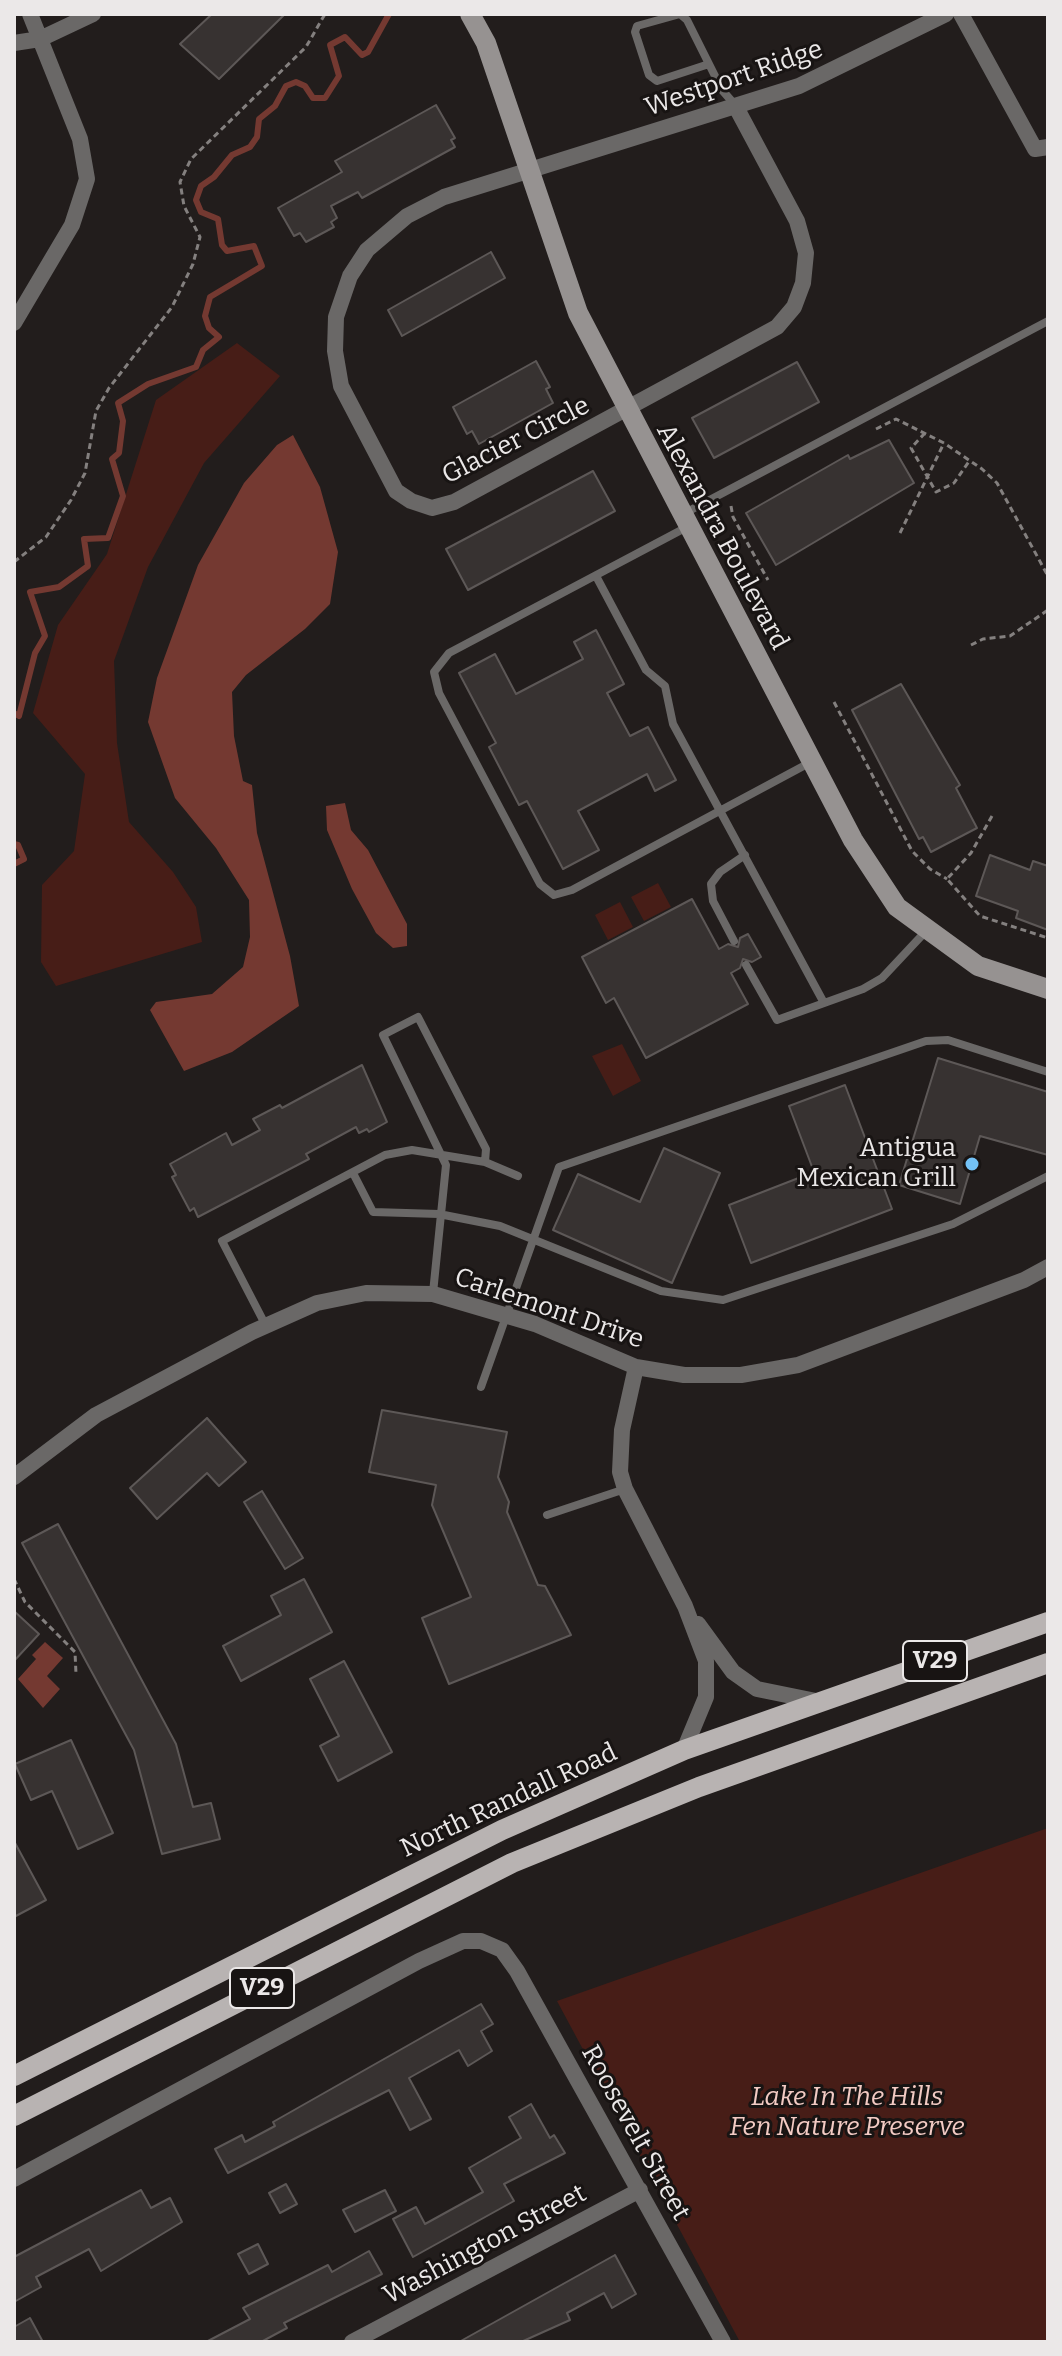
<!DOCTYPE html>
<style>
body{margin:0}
#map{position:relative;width:1062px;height:2356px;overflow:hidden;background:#221d1c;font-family:Bitter,serif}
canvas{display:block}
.frame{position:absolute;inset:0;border:16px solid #ebe8e8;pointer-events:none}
</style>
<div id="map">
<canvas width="1062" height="2356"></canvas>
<div class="frame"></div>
</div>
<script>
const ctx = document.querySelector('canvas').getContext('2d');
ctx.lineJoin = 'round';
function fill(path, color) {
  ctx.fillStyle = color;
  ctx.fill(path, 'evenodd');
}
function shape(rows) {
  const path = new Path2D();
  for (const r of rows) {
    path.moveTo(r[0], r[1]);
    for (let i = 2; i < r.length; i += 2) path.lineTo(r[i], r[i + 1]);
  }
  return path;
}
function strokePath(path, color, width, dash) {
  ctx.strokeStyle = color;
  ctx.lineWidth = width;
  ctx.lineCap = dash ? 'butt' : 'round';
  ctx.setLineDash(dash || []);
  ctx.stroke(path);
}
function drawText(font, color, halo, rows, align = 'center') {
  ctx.font = font + ' Bitter,serif';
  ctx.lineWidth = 6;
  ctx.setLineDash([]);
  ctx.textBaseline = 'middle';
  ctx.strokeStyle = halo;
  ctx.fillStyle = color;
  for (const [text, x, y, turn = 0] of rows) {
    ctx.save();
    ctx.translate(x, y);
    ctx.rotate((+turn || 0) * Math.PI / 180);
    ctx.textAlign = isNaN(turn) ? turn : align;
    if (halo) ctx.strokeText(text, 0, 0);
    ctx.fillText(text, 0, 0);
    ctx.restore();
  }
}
const green = shape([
 [237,343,280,376,204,463,148,567,114,661,117,743,129,822,173,872,196,907,202,942,56,986,41,962,42,885,74,851,85,774,33,713,58,625,107,554,156,400],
 [658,883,671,907,644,921,631,897],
 [620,902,633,927,608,940,595,915],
 [622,1044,641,1081,613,1096,592,1056],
 [1048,1828,1048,2342,740,2342,557,2001]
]);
const water = shape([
 [293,435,320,487,338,552,330,604,305,629,246,675,232,692,234,736,243,781,252,785,257,833,290,956,299,1006,232,1052,184,1071,150,1010,156,1002,212,994,243,967,250,937,249,900,216,848,175,798,148,722,157,678,198,565,244,483,277,445],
 [345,803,351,830,368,850,407,924,407,946,393,948,376,933,352,889,327,830,326,806],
 [45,1642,63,1658,47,1676,60,1689,43,1708,18,1679,36,1659,32,1655]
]);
const stream = shape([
 [14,713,19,716,35,653,45,636,30,592,59,587,88,566,84,539,108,538,123,496,112,459,119,453,123,421,118,403,148,384,196,367,203,350,219,337,209,328,205,316,210,297,262,266,254,246,227,251,222,245,218,219,201,212,196,200,201,186,214,177,232,155,250,147,257,137,259,119,275,106,286,86,296,82,305,86,313,98,325,98,339,76,330,45,345,37,362,55,368,52,389,14],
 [14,844,18,845,24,859,14,864]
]);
const building = shape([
 [212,14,285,14,219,79,180,44,212,14],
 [436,105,455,138,451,140,455,147,362,198,358,192,331,206,337,218,331,222,334,227,306,242,300,233,294,236,278,208,342,172,335,161,436,105],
 [491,252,505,278,402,336,388,310,491,252],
 [536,361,550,387,546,389,553,403,479,444,472,431,467,434,453,407,536,361],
 [797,362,819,402,714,458,692,418,797,362],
 [889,440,914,483,776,565,746,513,848,455,850,459,889,440],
 [593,471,615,511,468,590,446,549,593,471],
 [596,630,624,684,607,693,630,736,648,727,676,780,655,791,647,774,578,811,599,850,563,869,527,801,519,805,489,747,496,743,459,673,495,654,516,694,583,659,574,642,596,630],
 [901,684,960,785,956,788,977,828,931,852,923,837,919,839,852,710,901,684],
 [990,855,1030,870,1033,861,1048,866,1048,930,1016,918,1018,911,976,896,990,855],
 [692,899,719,949,728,944,738,947,740,938,748,934,761,957,752,962,743,959,740,968,731,973,748,1004,646,1058,614,998,606,1003,582,957,692,899],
 [938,1058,1048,1092,1048,1155,980,1136,960,1204,899,1185,938,1058],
 [362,1065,387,1122,369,1132,367,1129,359,1133,356,1127,306,1154,309,1159,198,1217,194,1208,190,1211,172,1177,176,1175,170,1164,226,1133,232,1145,260,1130,253,1119,280,1105,282,1108,362,1065],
 [845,1085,892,1209,751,1263,729,1205,814,1172,789,1106,845,1085],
 [664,1148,720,1173,672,1283,553,1230,578,1174,640,1202,664,1148],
 [382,1410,507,1432,498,1477,509,1502,507,1512,538,1585,545,1586,571,1635,449,1684,422,1618,471,1597,432,1505,436,1485,369,1472,382,1410],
 [207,1418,246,1462,219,1486,207,1473,157,1519,130,1488,207,1418],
 [262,1491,303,1558,285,1569,244,1502,262,1491],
 [58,1524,176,1744,193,1807,211,1803,220,1839,162,1854,134,1750,22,1543,58,1524],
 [304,1579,332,1632,241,1681,223,1646,281,1615,271,1596,304,1579],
 [14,1611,39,1634,14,1661,14,1611],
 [344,1661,392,1752,338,1781,320,1746,339,1736,310,1679,344,1661],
 [71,1740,113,1833,78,1849,52,1791,31,1800,15,1764,71,1740],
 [14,1841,46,1900,14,1917,14,1841],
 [481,2004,493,2024,481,2031,492,2051,468,2066,459,2050,409,2078,431,2119,410,2130,389,2090,228,2173,215,2149,242,2135,245,2142,275,2126,273,2122,481,2004],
 [531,2104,550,2138,554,2135,565,2153,504,2184,514,2201,413,2257,393,2219,416,2207,425,2224,483,2192,469,2168,521,2138,509,2117,531,2104],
 [286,2184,297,2204,280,2213,269,2193,286,2184],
 [141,2190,151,2208,170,2198,182,2222,101,2271,89,2249,36,2277,41,2287,14,2302,14,2257,141,2190],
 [385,2190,396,2211,355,2232,343,2210,385,2190],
 [258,2244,268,2264,249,2274,238,2254,258,2244],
 [369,2251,382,2274,284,2323,287,2328,261,2342,206,2342,250,2319,243,2308,328,2265,332,2272,369,2251],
 [615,2255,636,2294,612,2308,604,2293,567,2313,570,2320,521,2342,459,2342,615,2255],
 [30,2318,43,2342,14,2342,14,2327,30,2318]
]);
const path = shape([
 [876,429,896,419,944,443,982,469,997,483,1048,576],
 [925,433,911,448,936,492,954,483,970,460],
 [731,506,733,517,768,580],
 [900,533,944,443],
 [14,562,46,537,71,500,85,473,96,411,109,388,172,307,193,264,200,237,184,206,180,182,191,159,306,47,325,14],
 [971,645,983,639,1010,636,1048,610],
 [834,702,912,851,930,869,947,879],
 [992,816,971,853,947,879,980,916,1048,938],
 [14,1579,25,1602,75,1652,76,1674]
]);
const lane = shape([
 [709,64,657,81,649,75,635,32,637,26,680,14,687,20,722,90,736,106],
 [685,513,1048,321],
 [687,527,449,653,434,672,439,693,540,884,554,895,572,890,811,762],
 [596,576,646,670,665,686,673,724,824,1003],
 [734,941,713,901,711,884,720,872,745,855],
 [746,965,777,1020,863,989,882,978,927,930],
 [353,1173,373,1212,439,1214,500,1226,661,1291,723,1300,953,1224,1048,1176],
 [433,1293,446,1165,383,1035,418,1017,486,1149,485,1162],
 [266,1326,222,1241,385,1155,412,1150,485,1162,518,1176],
 [481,1387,559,1167,926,1041,948,1040,1048,1072],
 [547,1515,625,1489]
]);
const street = shape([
 [961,14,1035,149,1048,147],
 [14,43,40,39,93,14],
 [736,107,797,221,806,253,803,283,794,307,777,327,454,502,432,508,411,501,396,491,341,386,335,351,336,317,350,276,367,250,407,216,444,197,799,86,946,14],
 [14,323,72,225,87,179,80,139,30,14],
 [636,1367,622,1430,620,1472,625,1489,685,1606,706,1661,706,1697,684,1750],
 [14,1477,96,1415,252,1332,317,1303,366,1293,433,1294,535,1324,636,1367,684,1375,741,1375,798,1365,1024,1280,1048,1267],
 [698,1624,733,1672,757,1689,816,1701],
 [14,2179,419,1961,463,1941,481,1941,502,1950,517,1971,723,2342],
 [352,2342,640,2190]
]);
const secondary = shape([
 [470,14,486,43,578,313,853,840,897,907,978,966,1048,989]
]);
const primary = shape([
 [14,2076,502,1830,684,1750,1048,1622],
 [14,2116,512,1863,699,1787,1048,1663]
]);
const markers = [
 [972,1164,8,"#73c1f5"]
];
const shields = [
 [935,1661,64],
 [262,1988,64]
];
const shieldNames = [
 ["V29",935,1661],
 ["V29",262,1988]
];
const streetNames = [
 ["Westport Ridge",734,79,-19],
 ["Glacier Circle",516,441,-27],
 ["Alexandra Boulevard",722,537,62],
 ["Carlemont Drive",549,1309,19],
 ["North Randall Road",509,1801,-25],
 ["Roosevelt Street",635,2133,61],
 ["Washington Street",485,2245,-28]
];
const poiNames = [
 ["Antigua",956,1149],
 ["Mexican Grill",956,1179]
];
const parkNames = [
 ["Lake In The Hills",847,2098],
 ["Fen Nature Preserve",847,2128]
];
fill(green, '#471d17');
fill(water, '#743931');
strokePath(stream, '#743931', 6);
fill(building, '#373231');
strokePath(building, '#5d5857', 2);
strokePath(path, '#84807f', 3, [6, 4]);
strokePath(lane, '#6a6867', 8);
strokePath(street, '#6a6867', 16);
strokePath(secondary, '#969291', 20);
strokePath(primary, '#b8b3b2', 20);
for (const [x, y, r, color] of markers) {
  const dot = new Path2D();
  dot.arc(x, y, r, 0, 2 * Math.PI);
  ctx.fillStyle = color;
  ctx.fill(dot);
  strokePath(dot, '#181413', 3);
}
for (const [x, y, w] of shields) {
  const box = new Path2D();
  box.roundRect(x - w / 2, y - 20, w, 40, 6);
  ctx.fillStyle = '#181413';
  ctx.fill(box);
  strokePath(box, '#ebe8e8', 2);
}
drawText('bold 24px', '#ebe8e8', null, shieldNames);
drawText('26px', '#ebe8e8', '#181413', streetNames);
drawText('26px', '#ebe8e8', '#181413', poiNames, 'right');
drawText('italic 26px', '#f3cbc4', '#181413', parkNames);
</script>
